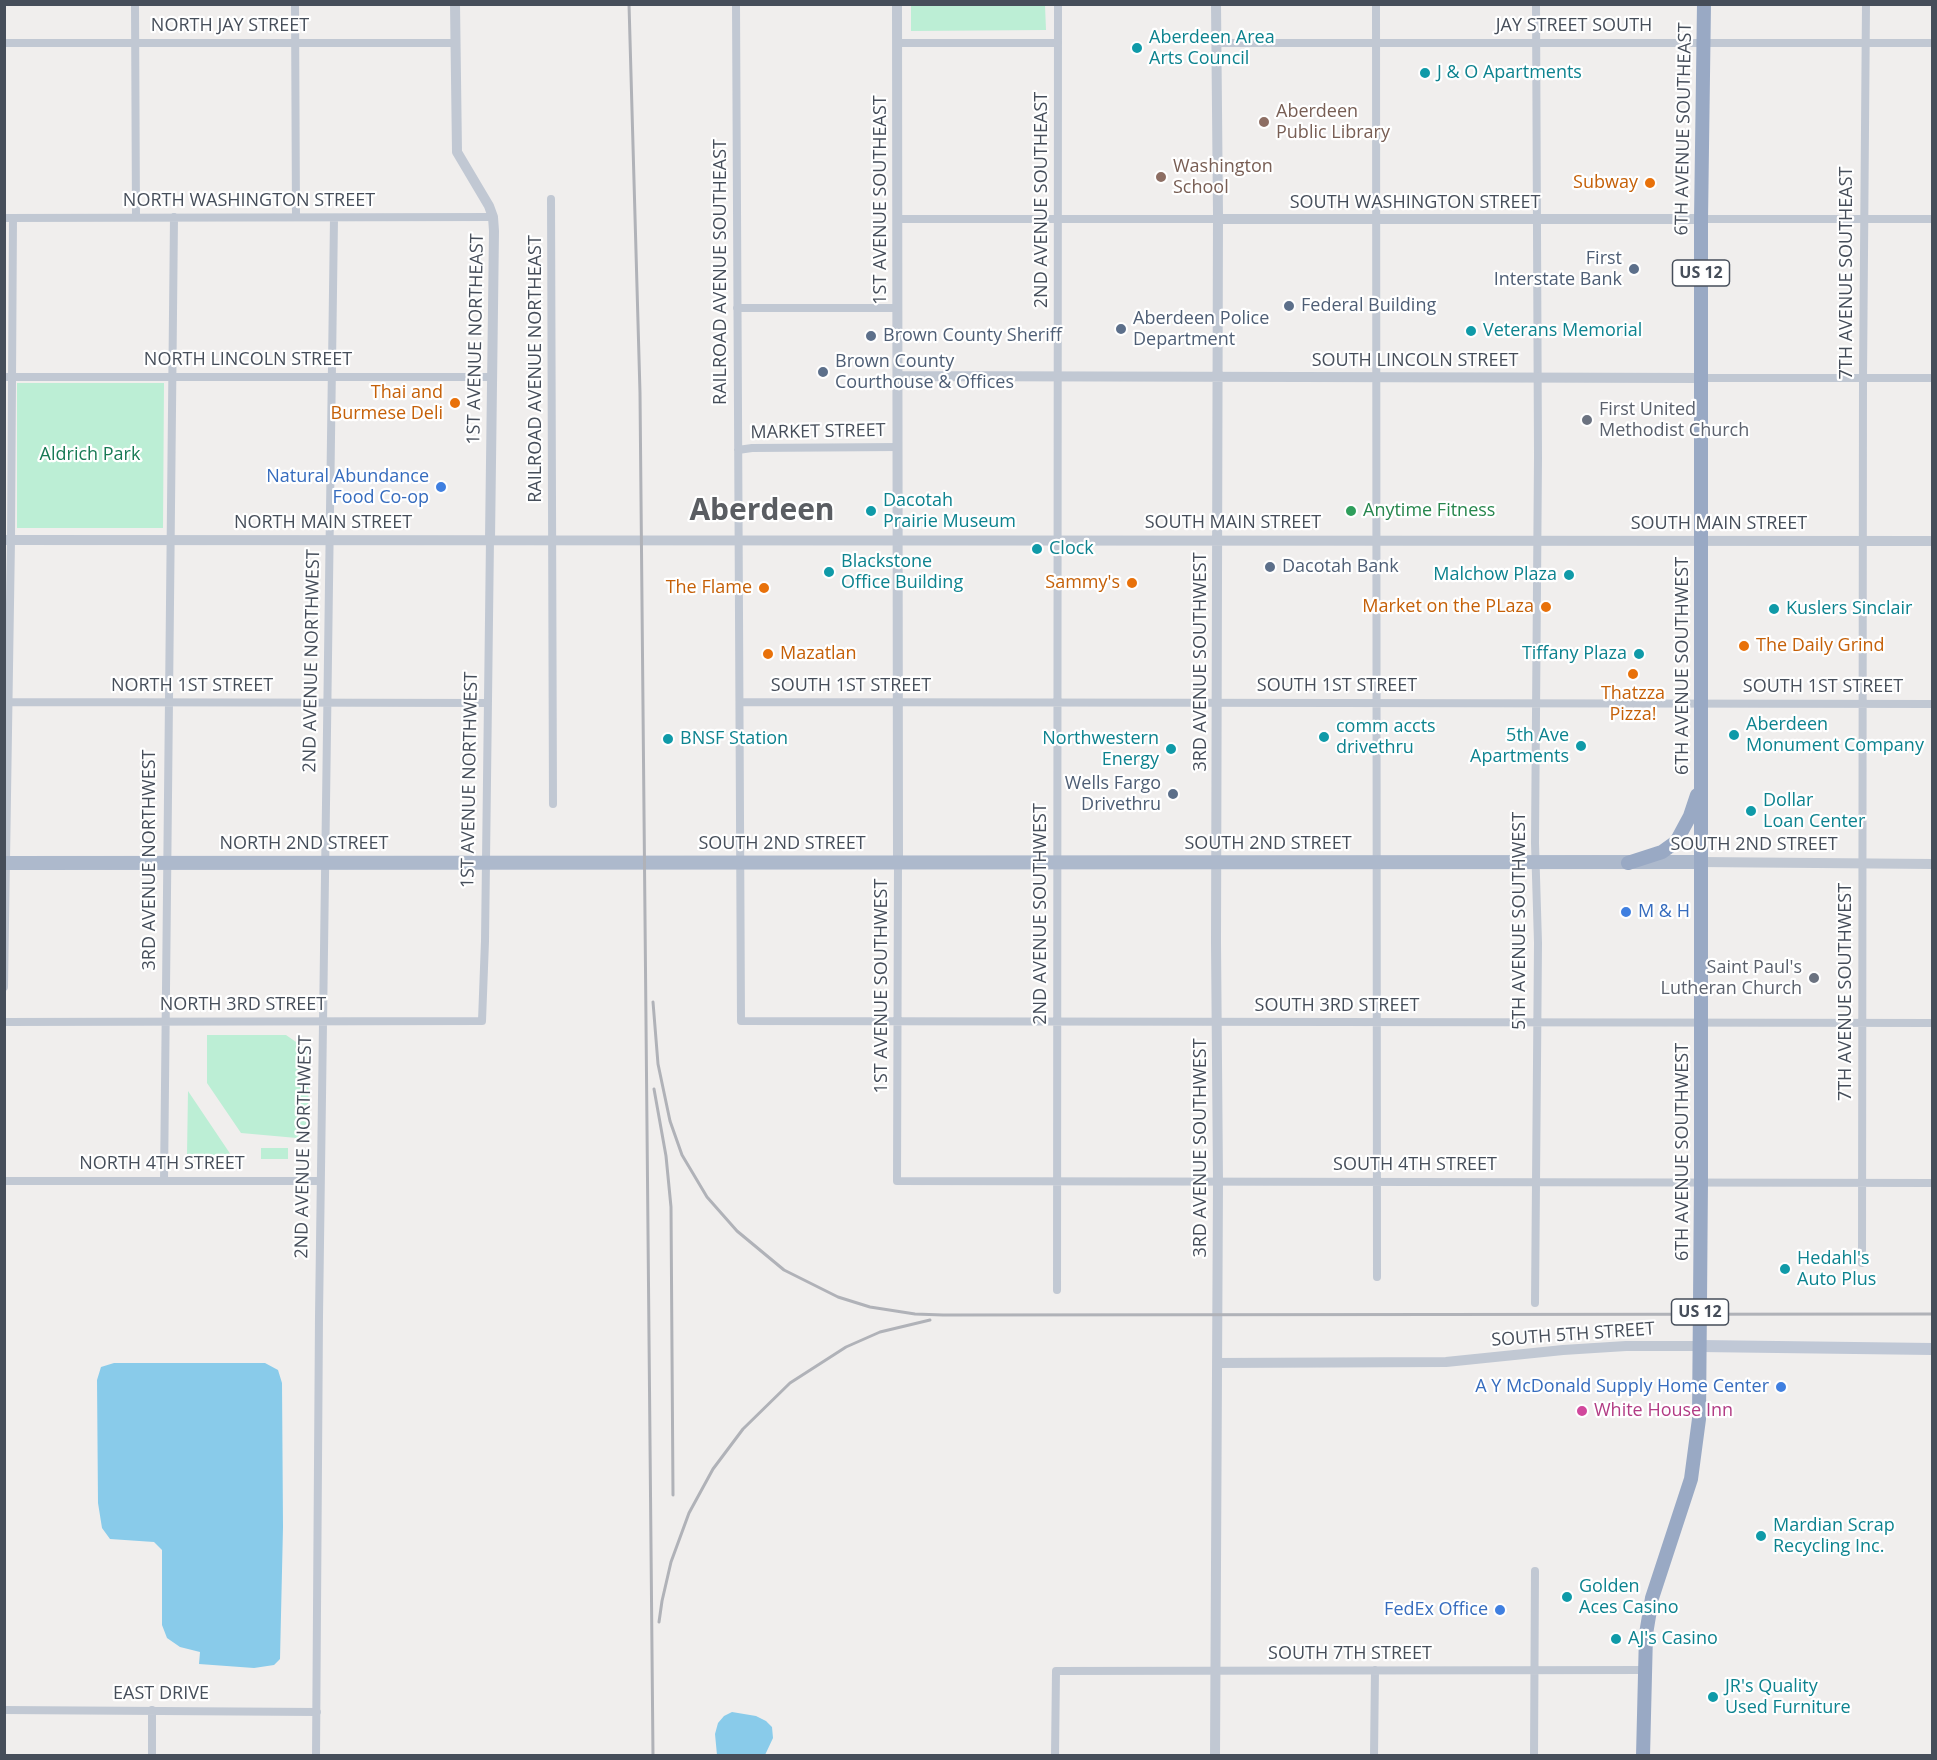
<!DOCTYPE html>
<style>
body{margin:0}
#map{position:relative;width:1937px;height:1760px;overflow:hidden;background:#f0eeed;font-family:"Open Sans",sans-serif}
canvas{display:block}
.frame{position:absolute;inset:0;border:6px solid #464e5a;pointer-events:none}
</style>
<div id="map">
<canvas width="1937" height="1760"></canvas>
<div class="frame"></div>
</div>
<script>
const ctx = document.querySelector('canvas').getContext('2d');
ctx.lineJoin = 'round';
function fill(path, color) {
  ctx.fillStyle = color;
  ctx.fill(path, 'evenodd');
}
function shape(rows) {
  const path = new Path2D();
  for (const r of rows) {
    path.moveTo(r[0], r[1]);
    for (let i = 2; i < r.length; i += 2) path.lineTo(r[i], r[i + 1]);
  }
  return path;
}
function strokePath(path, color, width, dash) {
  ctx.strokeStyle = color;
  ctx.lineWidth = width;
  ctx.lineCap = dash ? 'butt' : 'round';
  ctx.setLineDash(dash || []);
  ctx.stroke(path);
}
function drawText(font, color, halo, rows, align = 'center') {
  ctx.font = font + ' "Open Sans",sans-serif';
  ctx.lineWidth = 4.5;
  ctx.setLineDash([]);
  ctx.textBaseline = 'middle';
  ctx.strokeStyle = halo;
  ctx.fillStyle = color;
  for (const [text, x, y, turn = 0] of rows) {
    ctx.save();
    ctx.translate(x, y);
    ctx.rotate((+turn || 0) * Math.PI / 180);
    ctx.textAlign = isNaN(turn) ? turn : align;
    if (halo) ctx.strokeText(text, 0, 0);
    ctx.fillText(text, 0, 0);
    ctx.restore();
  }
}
const green = shape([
 [911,5,1045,5,1046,30,911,31],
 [17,383,164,383,163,528,17,528],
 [207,1035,286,1035,309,1051,308,1139,241,1133,207,1083],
 [188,1091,231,1155,187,1155],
 [261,1148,288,1148,288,1159,261,1159]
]);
const water = shape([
 [114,1363,265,1363,278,1370,282,1383,283,1527,280,1659,274,1665,254,1668,199,1664,200,1652,180,1647,167,1638,162,1625,162,1550,154,1542,110,1539,102,1528,98,1503,97,1380,101,1367],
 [732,1712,756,1716,766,1721,772,1727,773,1738,765,1755,717,1755,715,1734,718,1723,724,1716]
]);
const minor = shape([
 [135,4,136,217],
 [295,4,296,217],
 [736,4,741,1021,1932,1023],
 [1376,4,1377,1277],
 [4,43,455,43],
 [897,43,1058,43],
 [1216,43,1932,43],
 [551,199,553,804],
 [4,218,493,217],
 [898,219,1218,219],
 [1701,219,1932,219],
 [737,308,898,308],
 [4,377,492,377],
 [1702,378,1932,378],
 [738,450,752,448,898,447],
 [5,702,487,703],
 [741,702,1932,704],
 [898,862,897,1181,1932,1183],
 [4,987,11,540,13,218],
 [4,1022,482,1021,485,941,490,539],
 [4,1181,320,1181],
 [164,1181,174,217],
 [1862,1263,1863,378,1866,4],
 [1057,1290,1058,4],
 [1535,1303,1538,943,1535,843,1538,457,1536,4],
 [4,1710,317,1712],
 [152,1756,152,1710],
 [316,1756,319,1316,334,218],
 [1055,1756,1056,1671,1644,1670],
 [1374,1756,1375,1670],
 [1534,1756,1535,1571]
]);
const tertiary = shape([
 [455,4,457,152,489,206,493,217,494,231,490,539],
 [897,4,898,862],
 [1218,219,1701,219],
 [898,376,1702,378],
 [4,540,1932,541],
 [1700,862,1932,864],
 [1217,1363,1446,1362,1563,1350,1626,1346,1700,1346],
 [1215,1756,1218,1182,1216,942,1218,215,1216,4]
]);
const secondary = shape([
 [1700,1346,1932,1349]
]);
const primary = shape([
 [4,863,1700,862]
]);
const trunk = shape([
 [1628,863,1662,852,1676,842,1690,816,1697,795],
 [1643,1756,1646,1634,1652,1598,1691,1479,1699,1419,1701,1182,1701,219,1704,4]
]);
const rail = shape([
 [629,4,640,393,653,1756],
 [653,1002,658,1064,670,1121,682,1155,707,1197,737,1231,784,1270,838,1297,870,1307,915,1314,943,1315,1932,1314],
 [654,1089,666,1156,671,1207,673,1495],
 [659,1622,662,1601,671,1562,689,1513,713,1469,743,1429,790,1383,846,1347,880,1332,930,1320]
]);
const markers = [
 [1137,48,6,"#0f9aa8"],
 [1425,73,6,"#0f9aa8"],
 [1264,122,6,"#8d6e63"],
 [1161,177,6,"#8d6e63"],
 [1650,183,6,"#e8710a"],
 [1634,269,6,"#5c6f8a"],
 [1289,306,6,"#5c6f8a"],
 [1121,329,6,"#5c6f8a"],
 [1471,331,6,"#0f9aa8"],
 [871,336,6,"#5c6f8a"],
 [823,372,6,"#5c6f8a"],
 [455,403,6,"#e8710a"],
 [1587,420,6,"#6b7280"],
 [441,487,6,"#3f7fe0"],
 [871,511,6,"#0f9aa8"],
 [1351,511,6,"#2e9e5b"],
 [1037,549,6,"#0f9aa8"],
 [1270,567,6,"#5c6f8a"],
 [829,572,6,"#0f9aa8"],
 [1569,575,6,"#0f9aa8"],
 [1132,583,6,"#e8710a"],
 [764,588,6,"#e8710a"],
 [1546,607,6,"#e8710a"],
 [1774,609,6,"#0f9aa8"],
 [1744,646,6,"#e8710a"],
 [768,654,6,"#e8710a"],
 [1639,654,6,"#0f9aa8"],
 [1633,674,6,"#e8710a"],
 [1734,735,6,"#0f9aa8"],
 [1324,737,6,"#0f9aa8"],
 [668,739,6,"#0f9aa8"],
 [1581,746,6,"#0f9aa8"],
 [1171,749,6,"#0f9aa8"],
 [1173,794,6,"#5c6f8a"],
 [1751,811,6,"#0f9aa8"],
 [1626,912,6,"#3f7fe0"],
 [1814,978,6,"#6b7280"],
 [1785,1269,6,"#0f9aa8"],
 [1781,1387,6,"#3f7fe0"],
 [1582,1411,6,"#d1479c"],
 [1761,1536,6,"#0f9aa8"],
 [1567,1597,6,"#0f9aa8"],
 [1500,1610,6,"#3f7fe0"],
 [1616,1639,6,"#0f9aa8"],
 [1713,1697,6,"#0f9aa8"]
];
const shields = [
 [1701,273,57],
 [1700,1312,57]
];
const shieldNames = [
 ["US 12",1701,273],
 ["US 12",1700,1312]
];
const streetNames = [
 ["NORTH JAY STREET",230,26],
 ["JAY STREET SOUTH",1574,26],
 ["6TH AVENUE SOUTHEAST",1684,129,-89],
 ["1ST AVENUE SOUTHEAST",881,200,-90],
 ["2ND AVENUE SOUTHEAST",1042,200,-90],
 ["NORTH WASHINGTON STREET",249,201],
 ["SOUTH WASHINGTON STREET",1415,203],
 ["RAILROAD AVENUE SOUTHEAST",721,272,-90],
 ["7TH AVENUE SOUTHEAST",1847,273,-90],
 ["1ST AVENUE NORTHEAST",476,339,-89],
 ["NORTH LINCOLN STREET",248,360],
 ["SOUTH LINCOLN STREET",1415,361],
 ["RAILROAD AVENUE NORTHEAST",536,369,-90],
 ["MARKET STREET",818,432,-1],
 ["NORTH MAIN STREET",323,523],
 ["SOUTH MAIN STREET",1233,523],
 ["SOUTH MAIN STREET",1719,524],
 ["2ND AVENUE NORTHWEST",312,661,-89],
 ["3RD AVENUE SOUTHWEST",1201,662,-90],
 ["6TH AVENUE SOUTHWEST",1683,666,-90],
 ["NORTH 1ST STREET",192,686],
 ["SOUTH 1ST STREET",851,686],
 ["SOUTH 1ST STREET",1337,686],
 ["SOUTH 1ST STREET",1823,687],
 ["1ST AVENUE NORTHWEST",470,780,-89],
 ["NORTH 2ND STREET",304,844],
 ["SOUTH 2ND STREET",782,844],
 ["SOUTH 2ND STREET",1268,844],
 ["SOUTH 2ND STREET",1754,845],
 ["3RD AVENUE NORTHWEST",150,860,-90],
 ["2ND AVENUE SOUTHWEST",1041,914,-90],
 ["5TH AVENUE SOUTHWEST",1520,921,-90],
 ["1ST AVENUE SOUTHWEST",882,986,-90],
 ["7TH AVENUE SOUTHWEST",1846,992,-90],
 ["NORTH 3RD STREET",243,1005],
 ["SOUTH 3RD STREET",1337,1006],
 ["2ND AVENUE NORTHWEST",304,1147,-89],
 ["3RD AVENUE SOUTHWEST",1201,1148,-90],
 ["6TH AVENUE SOUTHWEST",1683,1152,-90],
 ["NORTH 4TH STREET",162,1164],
 ["SOUTH 4TH STREET",1415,1165],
 ["SOUTH 5TH STREET",1573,1335,-4],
 ["SOUTH 7TH STREET",1350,1654],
 ["EAST DRIVE",161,1694]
];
const cultureNames = [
 ["Aberdeen Area",1149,38],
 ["Arts Council",1149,59],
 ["J & O Apartments",1437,73],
 ["Veterans Memorial",1483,331],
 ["Dacotah",883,501],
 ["Prairie Museum",883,522],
 ["Clock",1049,549],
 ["Blackstone",841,562],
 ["Office Building",841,583],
 ["Malchow Plaza",1557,575,"right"],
 ["Kuslers Sinclair",1786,609],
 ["Tiffany Plaza",1627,654,"right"],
 ["Aberdeen",1746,725],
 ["Monument Company",1746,746],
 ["comm accts",1336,727],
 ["drivethru",1336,748],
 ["5th Ave",1569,736,"right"],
 ["Apartments",1569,757,"right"],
 ["BNSF Station",680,739],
 ["Northwestern",1159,739,"right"],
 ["Energy",1159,760,"right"],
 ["Dollar",1763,801],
 ["Loan Center",1763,822],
 ["Hedahl's",1797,1259],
 ["Auto Plus",1797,1280],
 ["Mardian Scrap",1773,1526],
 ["Recycling Inc.",1773,1547],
 ["Golden",1579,1587],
 ["Aces Casino",1579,1608],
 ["AJ's Casino",1628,1639],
 ["JR's Quality",1725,1687],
 ["Used Furniture",1725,1708]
];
const educationNames = [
 ["Aberdeen",1276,112],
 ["Public Library",1276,133],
 ["Washington",1173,167],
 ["School",1173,188]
];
const foodNames = [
 ["Subway",1638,183],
 ["Thai and",443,393],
 ["Burmese Deli",443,414],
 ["Sammy's",1120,583],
 ["The Flame",752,588],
 ["Market on the PLaza",1534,607],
 ["The Daily Grind",1756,646,"left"],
 ["Mazatlan",780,654,"left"],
 ["Thatzza",1633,694,"center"],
 ["Pizza!",1633,715,"center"]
];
const serviceNames = [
 ["First",1622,259,"right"],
 ["Interstate Bank",1622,280,"right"],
 ["Federal Building",1301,306],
 ["Aberdeen Police",1133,319],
 ["Department",1133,340],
 ["Brown County Sheriff",883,336],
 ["Brown County",835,362],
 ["Courthouse & Offices",835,383],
 ["Dacotah Bank",1282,567],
 ["Wells Fargo",1161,784,"right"],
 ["Drivethru",1161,805,"right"]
];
const worshipNames = [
 ["First United",1599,410],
 ["Methodist Church",1599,431],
 ["Saint Paul's",1802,968,"right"],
 ["Lutheran Church",1802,989,"right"]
];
const parkNames = [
 ["Aldrich Park",90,455]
];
const shopNames = [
 ["Natural Abundance",429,477],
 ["Food Co-op",429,498],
 ["M & H",1638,912,"left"],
 ["A Y McDonald Supply Home Center",1769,1387],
 ["FedEx Office",1488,1610]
];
const leisureNames = [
 ["Anytime Fitness",1363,511]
];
const hotelNames = [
 ["White House Inn",1594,1411]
];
const townNames = [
 ["Aberdeen",762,511]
];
fill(green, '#bceed5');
fill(water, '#89cbea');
strokePath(minor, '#c1c8d3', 8);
strokePath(tertiary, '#c1c8d3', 10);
strokePath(secondary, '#c0c8d6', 12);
strokePath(primary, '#adb9cc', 14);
strokePath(trunk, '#99a9c4', 14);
strokePath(rail, '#b0b2b8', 3);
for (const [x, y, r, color] of markers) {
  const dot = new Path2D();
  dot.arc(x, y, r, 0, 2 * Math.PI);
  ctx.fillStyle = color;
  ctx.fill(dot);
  strokePath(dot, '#fff', 2);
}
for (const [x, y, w] of shields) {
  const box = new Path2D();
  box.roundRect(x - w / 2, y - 13, w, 26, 4.5);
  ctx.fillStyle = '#fff';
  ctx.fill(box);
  strokePath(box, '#464e5a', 1.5);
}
drawText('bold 16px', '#464e5a', null, shieldNames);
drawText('18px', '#464e5a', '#fff', streetNames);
drawText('18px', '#0d838f', '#fff', cultureNames, 'left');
drawText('18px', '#785e54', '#fff', educationNames, 'left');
drawText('18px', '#c56008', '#fff', foodNames, 'right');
drawText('18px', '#4e5e75', '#fff', serviceNames, 'left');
drawText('18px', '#5b616d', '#fff', worshipNames, 'left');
drawText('18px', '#187a55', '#fff', parkNames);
drawText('18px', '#366cbe', '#fff', shopNames, 'right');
drawText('18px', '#27864d', '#fff', leisureNames, 'left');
drawText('18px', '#b23c85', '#fff', hotelNames, 'left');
drawText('bold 30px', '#5a5d62', '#fff', townNames);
</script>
